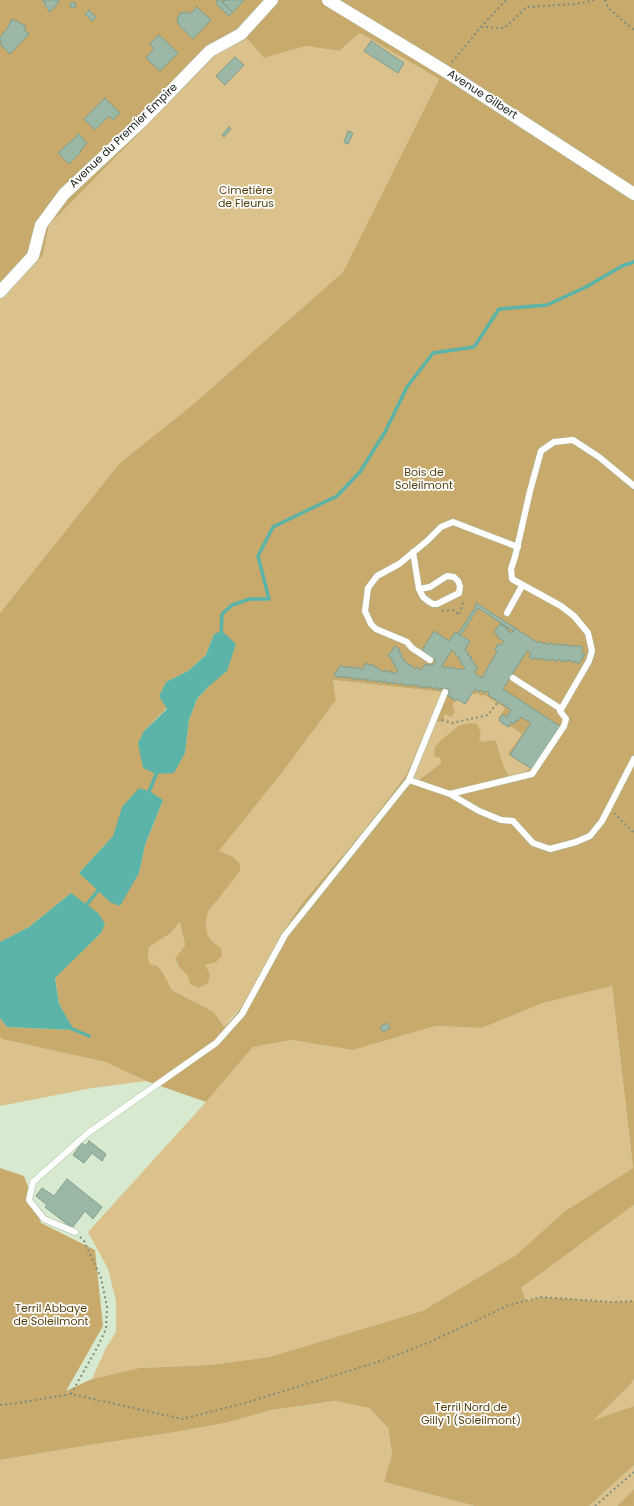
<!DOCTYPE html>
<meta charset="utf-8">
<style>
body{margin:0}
canvas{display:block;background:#d7e9ce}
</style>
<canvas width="634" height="1506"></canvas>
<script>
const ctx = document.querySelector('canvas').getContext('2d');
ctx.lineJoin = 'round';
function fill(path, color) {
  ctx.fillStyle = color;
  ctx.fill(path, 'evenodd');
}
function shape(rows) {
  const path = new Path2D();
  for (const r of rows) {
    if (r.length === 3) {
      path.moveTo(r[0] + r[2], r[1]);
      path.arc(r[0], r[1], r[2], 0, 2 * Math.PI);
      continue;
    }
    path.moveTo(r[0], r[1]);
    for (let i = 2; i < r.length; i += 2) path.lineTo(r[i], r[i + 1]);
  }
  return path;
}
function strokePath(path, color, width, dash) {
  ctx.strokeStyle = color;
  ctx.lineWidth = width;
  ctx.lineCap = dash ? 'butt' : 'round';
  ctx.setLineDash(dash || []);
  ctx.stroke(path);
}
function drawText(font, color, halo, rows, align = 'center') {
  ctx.font = font + ' Poppins,sans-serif';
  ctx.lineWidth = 3.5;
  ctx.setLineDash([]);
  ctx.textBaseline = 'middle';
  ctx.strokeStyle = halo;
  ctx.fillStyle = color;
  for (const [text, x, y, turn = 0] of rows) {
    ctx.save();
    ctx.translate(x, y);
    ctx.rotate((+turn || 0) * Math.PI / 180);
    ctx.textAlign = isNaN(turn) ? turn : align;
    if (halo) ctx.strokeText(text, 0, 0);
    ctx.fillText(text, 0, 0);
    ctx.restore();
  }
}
const green = shape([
 [360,33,439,79,343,272,191,406,121,463,0,613,0,298,43,256,49,225,218,53,247,39,264,58,306,46,339,51],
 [333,680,442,692,406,775,364,830,303,902,284,930,244,1003,224,1027,214,1012,172,990,163,973,150,964,148,956,149,947,171,933,180,922,185,945,175,960,179,967,188,976,205,965,221,948,213,942,207,934,206,922,208,912,240,870,219,851,281,774,336,700],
 [472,693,476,695,477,693,484,695,505,708,498,719,522,734,531,768,511,779,504,767,496,741,491,740,482,742,458,726,441,740,440,758,441,763,416,782,412,781,436,721,445,714,457,698],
 [612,986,633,1168,565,1211,516,1255,422,1311,269,1357,210,1365,139,1368,92,1379,106,1348,116,1332,116,1301,108,1269,88,1232,206,1102,253,1047,292,1040,353,1050,436,1026,482,1028,543,1003],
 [0,1036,2,1039,105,1062,146,1081,92,1088,0,1106],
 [634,1205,634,1301,612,1302,541,1297,525,1301,521,1288],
 [634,1379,634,1406,593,1421,630,1385],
 [338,1401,369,1408,388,1428,392,1454,384,1482,475,1506,0,1506,0,1460,90,1445,176,1432,225,1423,272,1410],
 [634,1465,634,1489,617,1506,589,1506]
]);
const forest = shape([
 [0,0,634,0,634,1205,521,1288,526,1301,541,1297,612,1302,634,1301,634,1379,630,1385,594,1420,634,1406,634,1465,589,1506,475,1506,384,1482,392,1454,388,1428,369,1408,336,1401,272,1410,225,1423,176,1432,90,1445,0,1460,0,1168,24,1176,41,1223,95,1250,103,1326,66,1391,92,1379,139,1368,210,1365,269,1357,422,1311,516,1255,565,1211,633,1168,612,986,543,1003,482,1028,436,1026,353,1050,292,1040,253,1047,206,1102,146,1081,105,1062,2,1039,0,1036,0,1018,7,1027,73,1030,59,1004,55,977,101,933,71,893,29,927,0,942,0,613,120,463,191,406,343,272,439,79,360,33,339,51,306,46,264,58,247,39,218,53,49,225,43,256,0,298],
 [214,634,209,686,197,699,189,720,185,753,144,731,167,708,166,682,188,671,206,655],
 [333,680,442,692,406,775,364,830,303,902,284,930,244,1003,232,1019,224,1027,214,1012,172,990,163,973,157,966,150,964,148,956,149,947,171,933,180,922,185,945,175,959,179,967,188,976,190,984,199,988,208,983,210,974,205,965,216,962,222,956,221,948,213,942,207,934,206,922,208,912,240,871,240,864,233,857,219,851,281,774,336,700],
 [472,693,476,695,477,693,482,696,484,695,505,708,498,719,522,734,508,754,531,768,511,779,504,767,496,741,491,740,482,742,479,739,481,733,477,724,471,723,458,726,441,740,435,747,434,756,440,758,441,763,416,782,412,781,436,721,442,722,445,714,451,717,455,712,452,706,457,698,466,704],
 [163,800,145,845,139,873,79,873,113,836],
 [634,1489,634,1506,617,1506]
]);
const water = shape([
 [222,631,236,644,227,671,209,686,197,699,189,720,185,753,174,773,156,774,143,768,138,743,144,731,167,709,159,696,166,682,188,671,206,655,214,634],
 [139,788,149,791,163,800,145,845,139,873,120,906,110,902,79,873,113,836,122,807],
 [71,893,98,913,105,924,101,933,55,978,59,1004,74,1030,7,1027,0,1018,0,942,29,927]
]);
const stream = shape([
 [221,636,222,614,232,605,250,599,269,599,258,556,273,527,337,496,360,472,385,432,407,387,433,353,474,347,499,309,547,305,586,287,622,266,634,262],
 [148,794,158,770],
 [84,908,100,888],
 [70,1028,89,1036]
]);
const building = shape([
 [42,0,58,0,59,2,50,12,44,4,46,3,42,0],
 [218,0,223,0,223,3,233,12,229,16,218,6,216,2,218,0],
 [225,0,244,0,233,12,223,3,225,0],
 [73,5,3],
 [197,7,211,20,193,39,179,25,177,19,180,13,187,12,190,14,197,7],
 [89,10,96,17,92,21,85,14,89,10],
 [12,19,26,26,24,29,29,34,10,54,0,44,2,43,0,40,0,37,7,29,12,19],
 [159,35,178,53,160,71,146,58,154,49,150,44,159,35],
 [371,41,404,63,398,73,364,51,371,41],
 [235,57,244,65,225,85,216,76,235,57],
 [105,98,120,113,113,120,109,116,95,130,84,119,105,98],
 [229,127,231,129,224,137,222,135,229,127],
 [348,131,353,133,348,144,344,142,348,131],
 [79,134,87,143,80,151,81,152,69,164,58,153,79,134],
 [476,603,515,628,513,631,478,608,461,635,458,634,476,606,475,605,476,603],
 [500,624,508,629,507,630,512,633,515,628,538,643,539,641,544,644,545,642,549,645,550,643,555,645,556,643,560,646,561,644,566,646,567,644,571,647,572,645,577,647,578,645,583,648,581,652,585,654,579,664,574,661,573,663,569,660,567,662,563,660,562,662,558,659,556,662,552,659,551,661,546,659,545,661,541,658,539,660,535,657,534,660,529,657,531,653,527,651,503,689,560,726,532,769,510,755,531,723,521,717,518,721,516,720,514,724,511,722,509,727,502,723,499,720,503,714,507,717,511,710,488,695,489,692,486,691,485,693,480,690,479,692,475,689,465,704,457,699,456,701,447,695,450,691,446,688,445,690,441,688,439,690,435,687,434,689,429,686,428,688,424,686,422,688,418,685,417,687,412,684,411,686,407,684,406,686,401,683,400,685,396,682,394,684,390,682,389,684,384,681,383,683,379,680,378,682,373,680,372,682,368,679,367,681,363,678,361,680,357,678,356,680,351,677,350,679,346,676,345,678,340,676,339,678,334,675,341,665,345,668,347,666,351,668,352,666,356,669,358,667,362,670,366,663,370,666,371,664,384,672,385,670,390,673,391,671,395,674,398,669,394,666,395,664,391,661,393,659,388,656,395,646,400,650,398,652,402,654,401,657,405,659,404,661,416,669,417,667,421,670,425,664,430,666,431,664,433,665,436,661,421,652,434,631,449,641,455,632,470,641,465,650,469,653,467,655,472,657,470,660,475,662,473,664,478,667,474,673,482,678,497,651,495,649,498,644,501,645,504,641,497,637,498,635,494,632,500,624],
 [452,650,456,653,455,655,459,657,458,660,462,662,461,664,465,667,463,670,459,668,458,670,453,667,452,669,448,666,446,668,442,666,452,650],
 [387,1023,390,1028,383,1032,380,1027,387,1023],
 [89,1141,106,1154,102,1161,92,1153,84,1163,73,1155,82,1143,86,1146,89,1141],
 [67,1179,102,1207,93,1219,85,1211,72,1228,45,1207,47,1205,36,1196,42,1188,54,1196,67,1179]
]);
const path = shape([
 [605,0,608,8,634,30],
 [481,27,504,28,527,7,576,4,595,0],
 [452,62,481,27,506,0],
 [442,611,453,610,459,615,464,600],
 [442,720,452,723,488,715,497,703],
 [614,813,634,833],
 [80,1237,84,1241,101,1278,107,1307,106,1329,98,1346,71,1394,182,1419,245,1403,384,1360,430,1342,509,1305,541,1297,612,1302,634,1301],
 [0,1405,18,1403,71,1394],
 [595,1506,634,1472]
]);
const lane = shape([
 [413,552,419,589,423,597,428,601,433,604,437,604,459,593,460,586,458,581,454,577,447,576,430,587,419,589],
 [507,613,522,586],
 [430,660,412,648,407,642,376,629,371,624,365,611,368,588,377,576,399,564,427,541,441,527,453,522,518,547],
 [513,678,561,709],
 [409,780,450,794,532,774,564,726,566,719,560,711,589,661,592,651,588,633,574,616,561,606,512,579,511,569,515,557,530,491,541,451,554,442,573,440,599,457,634,486],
 [450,794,479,811,501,820,513,821,533,843,550,849,576,842,590,836,602,821,634,759],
 [75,1232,44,1219,29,1200,33,1182,88,1133,216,1043,242,1014,285,935,409,780,445,692]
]);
const street = shape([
 [328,0,445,71,634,194],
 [0,292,33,256,41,225,64,194,143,120,210,51,241,34,272,0]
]);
const streetNames = [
 ["Avenue Gilbert",482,95,33],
 ["Avenue du Premier Empire",124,136,-44]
];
const parkNames = [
 ["Cimetière",246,191],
 ["de Fleurus",246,204],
 ["Bois de",424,473],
 ["Soleilmont",424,486],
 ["Terril Abbaye",51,1309],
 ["de Soleilmont",51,1322],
 ["Terril Nord de",471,1408],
 ["Gilly 1 (Soleilmont)",471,1421]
];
fill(green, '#dbc28c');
fill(forest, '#c7aa6c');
fill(water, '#5bb4a7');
strokePath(stream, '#5bb4a7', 3.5);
fill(building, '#9bb8a7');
strokePath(building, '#809d8c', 1);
strokePath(lane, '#a9baa0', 7);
strokePath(street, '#a9baa0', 13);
strokePath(path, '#818d7b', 2, [2, 3]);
strokePath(lane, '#fff', 6);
strokePath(street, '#fff', 12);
drawText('11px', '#1a2017', '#fff', streetNames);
drawText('11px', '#523f0b', '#fff', parkNames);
</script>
